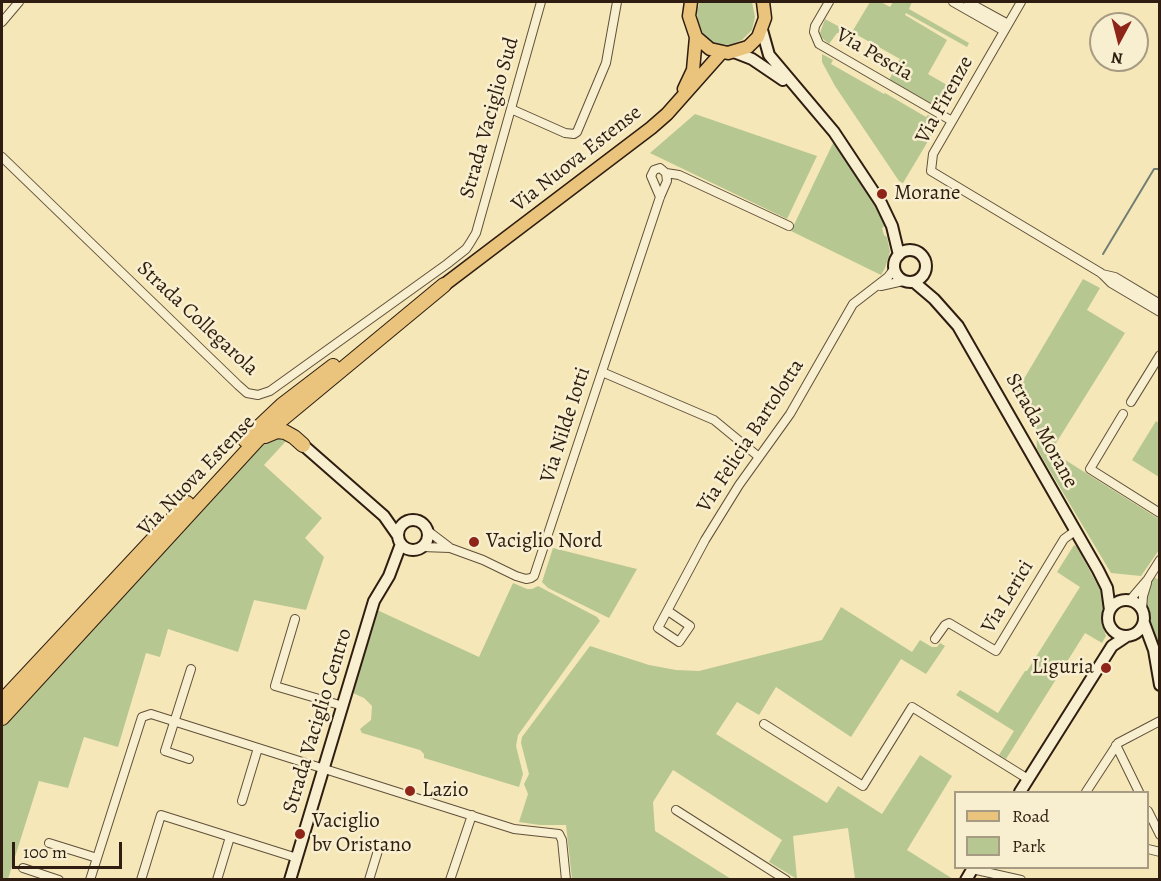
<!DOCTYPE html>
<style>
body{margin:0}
#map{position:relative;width:1161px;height:881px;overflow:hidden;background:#f5e7b7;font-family:Alegreya,serif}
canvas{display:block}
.frame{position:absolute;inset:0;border:3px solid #2e1d10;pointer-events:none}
.legend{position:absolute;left:954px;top:791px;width:195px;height:78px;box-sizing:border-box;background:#f8efd0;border:2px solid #a79b83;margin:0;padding:8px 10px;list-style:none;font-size:18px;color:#2e1d10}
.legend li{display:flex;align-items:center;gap:12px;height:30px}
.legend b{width:30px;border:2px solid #a79b83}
.north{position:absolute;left:1089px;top:12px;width:60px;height:60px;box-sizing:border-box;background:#f8efd0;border:2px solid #a79b83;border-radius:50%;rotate:187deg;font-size:16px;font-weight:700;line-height:24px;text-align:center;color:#2e1d10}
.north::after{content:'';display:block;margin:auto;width:21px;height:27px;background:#8f2418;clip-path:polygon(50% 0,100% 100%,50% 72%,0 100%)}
.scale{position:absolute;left:12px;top:842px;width:110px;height:27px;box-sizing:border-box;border:3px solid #2e1d10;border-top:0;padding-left:8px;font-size:18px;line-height:21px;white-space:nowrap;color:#2e1d10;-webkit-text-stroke:4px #f8efd0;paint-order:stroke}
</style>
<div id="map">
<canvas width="1161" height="881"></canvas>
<div class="frame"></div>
<ul class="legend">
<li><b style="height:8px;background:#eac47c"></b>Road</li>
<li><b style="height:16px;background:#b7c792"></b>Park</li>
</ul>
<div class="north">N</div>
<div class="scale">100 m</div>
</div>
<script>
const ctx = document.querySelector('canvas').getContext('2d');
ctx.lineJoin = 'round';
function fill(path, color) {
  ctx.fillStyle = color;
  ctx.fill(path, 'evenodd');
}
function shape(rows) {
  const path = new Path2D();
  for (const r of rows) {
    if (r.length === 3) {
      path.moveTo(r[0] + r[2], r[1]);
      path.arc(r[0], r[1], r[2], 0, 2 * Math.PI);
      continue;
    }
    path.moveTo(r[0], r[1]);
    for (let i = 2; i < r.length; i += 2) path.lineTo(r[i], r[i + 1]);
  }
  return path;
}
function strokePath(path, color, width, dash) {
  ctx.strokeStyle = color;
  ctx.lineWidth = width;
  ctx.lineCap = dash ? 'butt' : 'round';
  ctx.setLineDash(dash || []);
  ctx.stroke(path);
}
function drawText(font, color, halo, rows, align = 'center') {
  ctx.font = font + ' Alegreya,serif';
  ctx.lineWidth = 5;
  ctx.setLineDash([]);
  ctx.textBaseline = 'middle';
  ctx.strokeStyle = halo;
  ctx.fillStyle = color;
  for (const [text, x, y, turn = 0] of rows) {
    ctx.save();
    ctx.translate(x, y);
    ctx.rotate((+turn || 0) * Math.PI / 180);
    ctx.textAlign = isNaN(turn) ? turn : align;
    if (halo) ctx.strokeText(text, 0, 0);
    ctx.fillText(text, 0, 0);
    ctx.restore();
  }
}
const green = shape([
 [700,2,752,2,755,17,752,30,742,40,730,45,716,44,710,41,701,31,698,25,697,11],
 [870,2,881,2,890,7,893,2,912,2,909,9,969,43,967,47,906,13,905,15,947,40,928,74,947,85,935,106,889,80,900,59,852,32],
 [825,19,849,32,848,34,837,33,829,44,822,38,820,33],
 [822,54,833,60,831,64,884,94,885,93,926,117,928,115,940,121,903,183,899,181,835,86,822,62],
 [695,114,817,156,787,219,650,153],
 [834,141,880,209,886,225,882,228,884,235,887,237,890,252,885,268,881,275,791,231],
 [1083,279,1100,288,1087,310,1125,333,1051,451,1159,519,1159,550,1141,576,1111,573,1037,449,1036,428,1015,394],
 [1156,421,1159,423,1159,477,1132,460],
 [274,434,287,440,264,465,322,518,305,538,324,557,306,610,254,600,238,652,168,629,160,657,146,653,118,747,84,737,68,788,39,781,8,879,2,880,2,726,256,443],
 [1074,545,1077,547,1104,597,1105,603,1102,613,1102,624,1106,636,1102,643,1085,633,1006,759,999,755,1014,731,956,695,960,690,998,713,1025,671,1027,671,1080,587,1057,572],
 [553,548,637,569,609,618,548,588,542,582],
 [1154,577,1159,580,1159,655,1148,627,1149,617,1145,604,1146,590],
 [513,583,527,589,532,589,538,586,597,617,600,621,518,735,516,746,523,774,519,787,424,758,424,754,420,750,362,733,360,729,371,720,372,706,364,698,353,693,377,610,479,657],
 [841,607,912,652,920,640,932,647,937,647,940,643,945,646,926,674,901,659,851,737,776,687,759,715,737,702,716,734,827,803,838,786,882,814,920,755,952,776,907,850,953,879,855,879,848,828,793,836,797,879,769,862,782,840,673,770,653,802,655,831,731,879,572,879,566,825,540,825,519,822,528,794,524,784,529,774,521,743,522,737,590,646,649,665,676,670,699,671,822,640]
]);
const stream = shape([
 [1103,254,1154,169,1160,169]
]);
const street = shape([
 [829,2,815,26,814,32,819,44,952,121],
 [953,2,1004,31],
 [968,2,1008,24],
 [1021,2,933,154,931,171,1101,273,1111,283,1160,312],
 [2,22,19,2],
 [511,109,565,133,574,134,577,132,606,63,617,2],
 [2,157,238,385,247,393,258,395,270,391,447,264,466,249,470,243,476,233,541,2],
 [666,173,679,175,789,226],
 [1102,274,1115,277,1160,304],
 [881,286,903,281],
 [602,372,714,420,759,457],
 [1131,402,1160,355],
 [1123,414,1090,469,1160,513],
 [428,531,449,547],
 [422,547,450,548,483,560,516,576,526,579,531,578,534,576,660,197,667,181,666,173,660,168,654,170,651,176,660,197],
 [1130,600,1148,579,1160,560],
 [1142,610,1143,596,1147,583],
 [668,611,690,626,679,642,658,628,705,540,739,485,790,414,853,304,888,277,894,269],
 [295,619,275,686,343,706],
 [935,639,945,625,949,623,996,651,1064,539,1075,531],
 [764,724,863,786,912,707,1028,779],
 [1116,745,1139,792],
 [189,759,165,751,191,669],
 [1086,792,1118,743,1160,721],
 [242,801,258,748],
 [676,810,786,880],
 [1148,811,1160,835],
 [49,843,97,858],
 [1148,849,1160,852],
 [23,868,59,880],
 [972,869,1021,880],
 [90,880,142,717,151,714,514,829,559,834,562,840,566,880],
 [141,880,161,815,297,858],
 [217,880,230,837],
 [369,880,380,844],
 [450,880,472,815]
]);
const secondary = shape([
 [762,30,769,55,834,132,881,203,892,226,899,255],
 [734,52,752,59,783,80],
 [910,266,16],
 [914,282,934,299,958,326,1098,570,1107,588,1110,610],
 [303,445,384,516,398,536],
 [413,535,15],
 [1126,618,18],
 [1144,623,1154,650,1160,685],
 [1020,792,1112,646,1127,636],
 [290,880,374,601,389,576,401,544],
 [966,880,973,868]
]);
const primary = shape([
 [691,2,689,16,696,37,710,49,728,53,748,47,758,37,765,18,763,2],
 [684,89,693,70,696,37],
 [444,285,651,128,667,114,722,52]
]);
const highway = shape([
 [265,436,277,431,285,432,294,437,303,445],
 [245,440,282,405,333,366],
 [2,701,187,503],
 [2,718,258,439,444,285]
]);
const markers = [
 [882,194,6,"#8f2418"],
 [474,542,6,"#8f2418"],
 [1106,668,6,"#8f2418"],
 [410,791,6,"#8f2418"],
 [300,834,6,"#8f2418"]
];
const streetNames = [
 ["Via Pescia",874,55,30],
 ["Via Firenze",945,100,-61],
 ["Strada Vaciglio Sud",490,118,-74],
 ["Via Nuova Estense",577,159,-38],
 ["Strada Collegarola",197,319,43],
 ["Via Nilde Iotti",566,425,-72],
 ["Strada Morane",1041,431,61],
 ["Via Felicia Bartolotta",751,436,-57],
 ["Via Nuova Estense",197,476,-46],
 ["Via Lerici",1008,597,-59],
 ["Strada Vaciglio Centro",318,721,-73]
];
const poiNames = [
 ["Morane",894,194],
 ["Vaciglio Nord",486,542],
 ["Liguria",1094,668,"right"],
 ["Lazio",422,791],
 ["Vaciglio",312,822],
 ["bv Oristano",312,846]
];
fill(green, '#b7c792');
strokePath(stream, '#717e73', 2);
strokePath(street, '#60503a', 10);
strokePath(secondary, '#2e1d10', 14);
strokePath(primary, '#2e1d10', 15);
strokePath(highway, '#2e1d10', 16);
strokePath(street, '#f8efd0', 8);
strokePath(secondary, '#f8efd0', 10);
strokePath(primary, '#eac47c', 12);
strokePath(highway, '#eac47c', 14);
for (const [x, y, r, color] of markers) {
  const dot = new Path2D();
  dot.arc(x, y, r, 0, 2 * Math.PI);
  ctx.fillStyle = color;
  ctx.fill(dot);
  strokePath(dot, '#f8efd0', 2);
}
drawText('21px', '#2e1d10', '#f8efd0', streetNames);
drawText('21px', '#2e1d10', '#f8efd0', poiNames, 'left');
</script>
